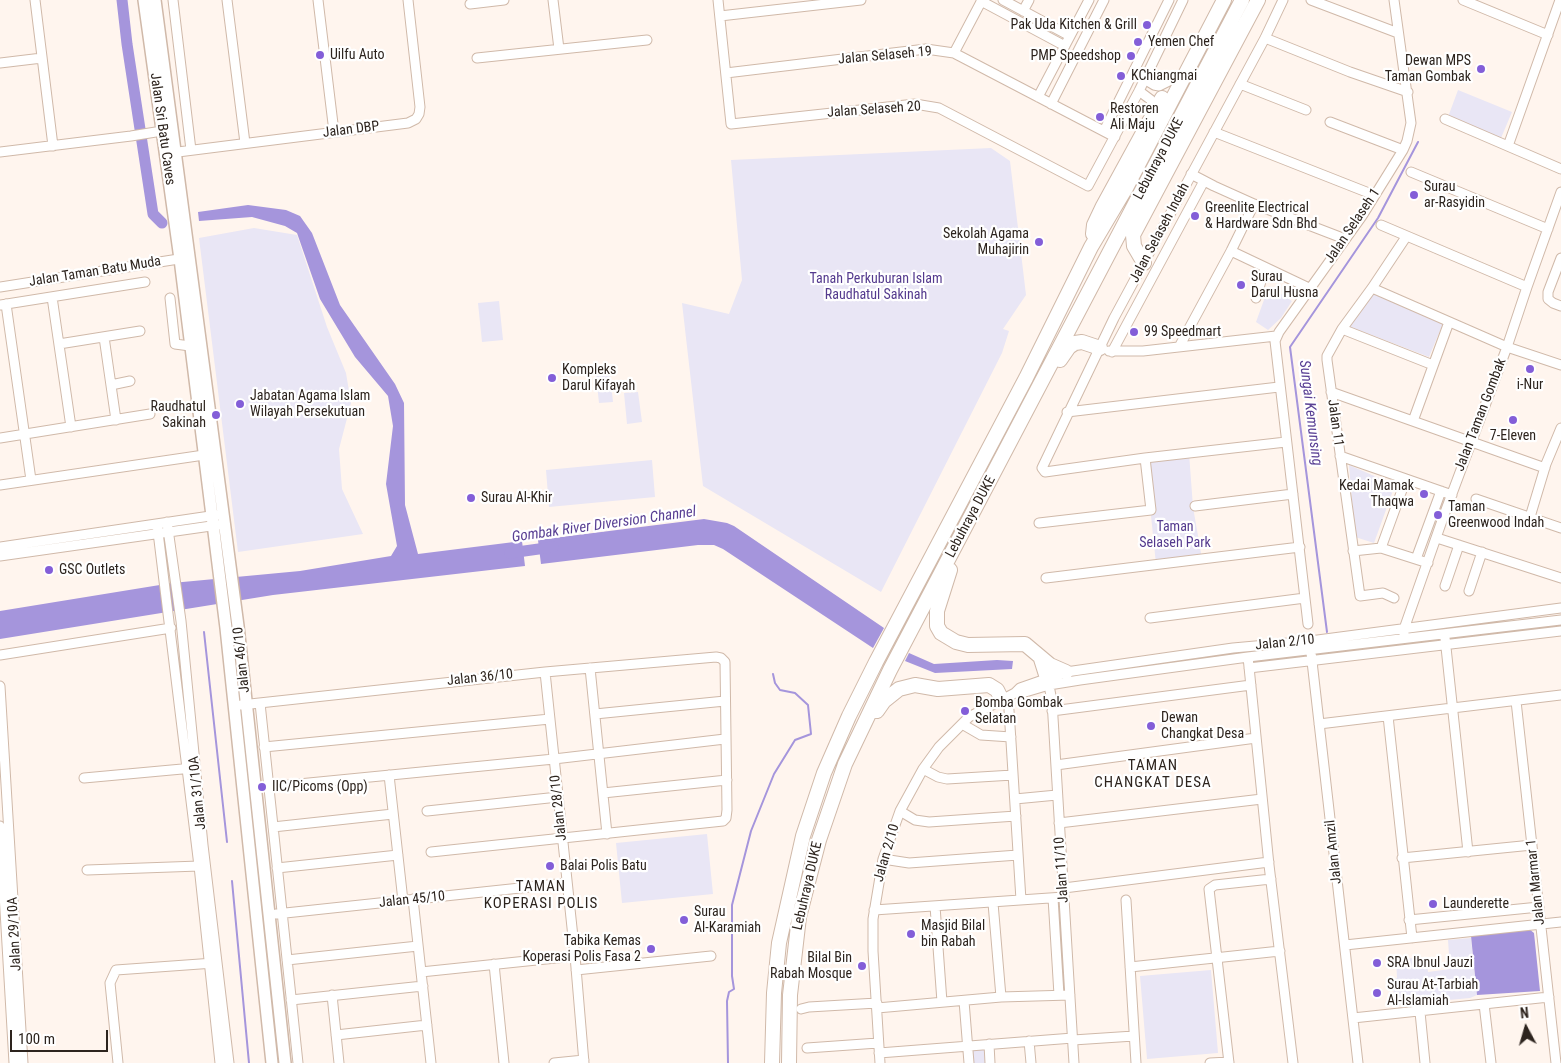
<!DOCTYPE html>
<style>
body{margin:0}
#map{position:relative;width:1561px;height:1063px;overflow:hidden;background:#fff5ee;font-family:"Roboto Condensed",sans-serif}
canvas{display:block}
.north{position:absolute;left:1501px;top:1003px;width:50px;height:50px;-webkit-text-stroke:4px #fff;paint-order:stroke;rotate:354deg;font-size:14px;font-weight:700;line-height:20px;text-align:center;color:#2d241e}
.north::after{content:'';display:block;margin:auto;width:18px;height:22px;background:#2d241e;clip-path:polygon(50% 0,100% 100%,50% 72%,0 100%)}
.scale{position:absolute;left:10px;top:1030px;width:98px;height:22px;box-sizing:border-box;border:2px solid #2d241e;border-top:0;padding-left:6px;font-size:15px;line-height:18px;white-space:nowrap;color:#2d241e;-webkit-text-stroke:4px #fff;paint-order:stroke}
</style>
<div id="map">
<canvas width="1561" height="1063"></canvas>
<div class="north">N</div>
<div class="scale">100 m</div>
</div>
<script>
const ctx = document.querySelector('canvas').getContext('2d');
ctx.lineJoin = 'round';
function fill(path, color) {
  ctx.fillStyle = color;
  ctx.fill(path, 'evenodd');
}
function shape(rows) {
  const path = new Path2D();
  for (const r of rows) {
    path.moveTo(r[0], r[1]);
    for (let i = 2; i < r.length; i += 2) path.lineTo(r[i], r[i + 1]);
  }
  return path;
}
function strokePath(path, color, width, dash) {
  ctx.strokeStyle = color;
  ctx.lineWidth = width;
  ctx.lineCap = dash ? 'butt' : 'round';
  ctx.setLineDash(dash || []);
  ctx.stroke(path);
}
function drawText(font, color, halo, rows, align = 'center') {
  ctx.font = font + ' "Roboto Condensed",sans-serif';
  ctx.lineWidth = 4.5;
  ctx.setLineDash([]);
  ctx.textBaseline = 'middle';
  ctx.strokeStyle = halo;
  ctx.fillStyle = color;
  for (const [text, x, y, turn = 0] of rows) {
    ctx.save();
    ctx.translate(x, y);
    ctx.rotate((+turn || 0) * Math.PI / 180);
    ctx.textAlign = isNaN(turn) ? turn : align;
    if (halo) ctx.strokeText(text, 0, 0);
    ctx.fillText(text, 0, 0);
    ctx.restore();
  }
}
const green = shape([
 [1458,90,1512,112,1501,138,1448,117],
 [991,148,1010,161,1026,295,1003,329,1009,331,1002,353,881,592,703,486,682,303,729,314,742,280,731,160],
 [254,228,297,235,327,327,346,373,351,403,339,449,342,489,363,534,238,552,199,238],
 [1269,286,1292,301,1281,318,1268,330,1256,322],
 [1373,293,1444,321,1429,357,1348,326],
 [499,301,503,340,482,342,478,303],
 [610,373,613,402,599,403,596,375],
 [638,392,642,422,627,424,624,393],
 [1189,453,1193,507,1202,559,1156,564,1145,458],
 [652,460,655,497,549,507,546,470],
 [1349,465,1395,485,1374,543,1355,537],
 [707,834,713,894,622,903,616,843],
 [1471,938,1477,995,1470,998,1395,1005,1392,979,1397,978,1396,959,1415,958,1415,962,1427,961,1428,972,1450,969,1448,940],
 [1211,970,1218,1053,1147,1059,1140,976],
 [985,1047,986,1063,973,1063,972,1048]
]);
const water = shape([
 [248,205,286,210,300,216,312,233,340,305,395,384,404,403,405,505,418,554,522,541,525,566,273,595,0,639,0,611,172,583,300,571,391,556,397,546,386,484,393,426,388,396,355,357,320,299,297,233,285,226,252,217,199,221,198,212],
 [704,519,727,523,734,526,884,628,873,648,723,549,714,545,698,545,541,564,538,540],
 [909,653,934,664,997,660,1013,661,1012,669,935,673,905,661],
 [1529,929,1534,933,1540,991,1477,995,1471,936]
]);
const stream = shape([
 [204,632,227,842],
 [1327,632,1290,347,1378,218,1418,142],
 [232,881,249,1063],
 [728,1063,727,1001,729,992,734,989,732,976,732,905,751,831,774,774,795,740,811,734,808,705,795,693,780,690,775,683,773,674]
]);
const river = shape([
 [122,0,127,44,153,214,162,223],
 [510,553,553,547]
]);
const minor = shape([
 [35,0,53,146],
 [173,0,191,150],
 [227,0,245,143],
 [318,0,334,132],
 [553,0,559,49],
 [718,0,731,124,915,104,939,108,1088,186,1139,91,1183,0],
 [1003,0,1070,36],
 [1283,0,1265,38,1114,318,1042,468,1045,472,1145,458,1286,442],
 [1311,0,1398,33],
 [1463,0,1548,35],
 [981,1,1065,46],
 [470,4,504,0],
 [1023,11,1029,0],
 [720,16,861,0],
 [1265,38,1350,72,1408,92],
 [954,53,982,0],
 [477,58,647,40],
 [0,63,42,58],
 [726,73,926,49,954,53,1115,137],
 [1144,79,1154,85,1159,86,1173,79],
 [1240,84,1306,110],
 [1139,91,1151,100,1154,113],
 [1038,97,1089,0],
 [1051,104,1104,0],
 [1445,119,1561,169],
 [1330,122,1403,150],
 [1104,131,1169,0],
 [1214,132,1374,195],
 [1508,146,1560,0],
 [0,152,131,136,162,131],
 [170,153,408,123,416,119,419,114,420,107,408,0],
 [1411,172,1548,229],
 [1191,174,1214,186,1254,204,1345,239],
 [1381,225,1527,287],
 [1231,251,1309,288],
 [1561,258,1548,292,1548,299,1553,303,1561,306],
 [0,287,185,258],
 [1372,288,1507,347,1561,365],
 [52,297,71,427],
 [170,298,175,344,190,346],
 [1256,298,1265,268],
 [6,304,31,480],
 [0,305,145,282],
 [1342,329,1433,365],
 [104,337,116,420],
 [59,344,140,331],
 [1179,347,1231,251,1254,204],
 [1109,351,1143,351,1276,336],
 [1112,352,1204,181],
 [111,385,130,381],
 [1331,392,1545,468],
 [1067,412,1279,387],
 [1413,421,1449,322],
 [0,438,150,414],
 [1340,456,1452,495],
 [0,485,204,455],
 [1476,499,1561,528],
 [1195,506,1293,494],
 [1530,517,1546,464,1561,428],
 [167,522,181,621,203,845,229,1063],
 [1039,523,1151,510,1145,458],
 [157,524,199,866,220,1063],
 [1437,538,1561,578],
 [0,547,217,515],
 [1381,548,1406,479],
 [1353,551,1381,548,1428,563],
 [0,556,218,525],
 [1416,559,1441,491],
 [1046,578,1300,547],
 [1445,586,1459,545],
 [1469,591,1482,552],
 [1394,598,1383,593,1360,596,1327,360,1327,356,1342,329,1372,288,1406,237],
 [1150,618,1305,598],
 [1308,624,1275,341,1279,332,1362,216,1403,150,1407,141,1411,123,1394,0],
 [1404,634,1404,629,1444,515,1507,347,1527,287,1561,192],
 [1445,638,1468,852],
 [1310,644,1358,1063],
 [0,655,171,628],
 [1248,657,1269,865,1293,1063],
 [590,668,607,834],
 [1249,668,1561,631],
 [545,672,575,956,584,1063],
 [1048,680,1052,701,1074,1063],
 [0,686,23,1063],
 [1015,693,1022,693,1049,685,1080,680,1248,657,1561,620],
 [1516,701,1556,1063],
 [260,703,298,1063],
 [241,705,545,672,716,657,721,658,725,662,727,810,726,818,723,821,431,852],
 [1009,710,1021,900],
 [1052,711,1251,685],
 [595,714,725,701],
 [1388,716,1412,938],
 [962,724,981,735,1011,737],
 [1319,724,1561,695],
 [264,747,550,719],
 [1056,765,1256,738],
 [923,769,938,777,947,779,1013,775],
 [389,775,403,901],
 [84,778,193,768],
 [268,787,554,759,725,739],
 [603,793,727,780],
 [1015,799,1057,795],
 [427,811,558,797],
 [900,811,915,820,929,822,1016,816],
 [1059,823,1262,799],
 [0,826,14,1063],
 [273,827,393,814],
 [1402,858,1532,845],
 [883,859,909,863,1018,855],
 [277,868,398,855],
 [87,870,199,866],
 [1064,888,1269,862],
 [1053,898,1059,995],
 [413,899,431,1063],
 [1126,900,1136,1063],
 [993,903,1001,997],
 [935,906,942,1002],
 [874,910,1064,897],
 [276,914,567,883],
 [1409,920,1539,907],
 [1345,945,1561,922],
 [287,960,418,946],
 [494,964,504,1063],
 [1130,967,1280,951],
 [576,970,711,956],
 [421,972,575,956],
 [332,995,339,1063],
 [291,1000,423,986],
 [964,1001,969,1063],
 [1484,1004,1491,1063],
 [877,1008,1001,997,1070,995],
 [801,1009,809,1007,877,1003],
 [1420,1012,1425,1063],
 [1353,1018,1549,997],
 [336,1035,427,1025],
 [1073,1040,1134,1036],
 [1029,1041,1031,1063],
 [989,1044,990,1063],
 [807,1048,878,1043],
 [879,1053,1073,1038],
 [118,1063,110,983,116,970,214,963],
 [554,1063,584,1060],
 [880,1063,873,951,873,919,883,859,900,811,923,769,939,747,969,717,1015,693,1020,688,1066,672,1233,648,1310,641,1561,608],
 [1210,1063,1229,1062],
 [1229,1063,1209,889,1215,885,1271,879]
]);
const major = shape([
 [144,0,180,259,226,628,272,1063],
 [155,0,238,626,285,1063]
]);
const highway = shape([
 [1093,234,1094,225,1103,206,1162,98],
 [1144,263,1134,246,1133,235,1258,0],
 [1060,360,1069,347,1075,343,1082,342,1100,348],
 [950,570,937,611,937,626,941,633,956,642,968,645,1025,644,1050,665,1066,672],
 [1041,659,1047,678],
 [877,711,884,701,899,689,915,685,938,689,989,685,997,690,1002,700],
 [772,1063,774,993,779,943,803,836,824,773,849,716,876,662,1026,378,1091,247,1126,188,1224,0],
 [789,1063,790,995,799,917,819,840,845,764,890,670,1242,0]
]);
const markers = [
 [1147,25,5,"#835ed8"],
 [1138,42,5,"#835ed8"],
 [320,55,5,"#835ed8"],
 [1131,56,5,"#835ed8"],
 [1481,69,5,"#835ed8"],
 [1121,76,5,"#835ed8"],
 [1100,117,5,"#835ed8"],
 [1414,195,5,"#835ed8"],
 [1195,216,5,"#835ed8"],
 [1039,242,5,"#835ed8"],
 [1241,285,5,"#835ed8"],
 [1134,332,5,"#835ed8"],
 [1530,369,5,"#835ed8"],
 [552,378,5,"#835ed8"],
 [240,404,5,"#835ed8"],
 [216,415,5,"#835ed8"],
 [1513,420,5,"#835ed8"],
 [1424,494,5,"#835ed8"],
 [471,498,5,"#835ed8"],
 [1438,515,5,"#835ed8"],
 [49,570,5,"#835ed8"],
 [965,711,5,"#835ed8"],
 [1151,726,5,"#835ed8"],
 [262,787,5,"#835ed8"],
 [550,866,5,"#835ed8"],
 [1433,904,5,"#835ed8"],
 [684,920,5,"#835ed8"],
 [911,934,5,"#835ed8"],
 [651,949,5,"#835ed8"],
 [1377,963,5,"#835ed8"],
 [862,966,5,"#835ed8"],
 [1377,993,5,"#835ed8"]
];
const poiNames = [
 ["Pak Uda Kitchen & Grill",1137,25,"right"],
 ["Yemen Chef",1148,42],
 ["Uilfu Auto",330,55],
 ["PMP Speedshop",1121,56,"right"],
 ["Dewan MPS",1471,61,"right"],
 ["Taman Gombak",1471,77,"right"],
 ["KChiangmai",1131,76],
 ["Restoren",1110,109],
 ["Ali Maju",1110,125],
 ["Surau",1424,187],
 ["ar-Rasyidin",1424,203],
 ["Greenlite Electrical",1205,208],
 ["& Hardware Sdn Bhd",1205,224],
 ["Sekolah Agama",1029,234,"right"],
 ["Muhajirin",1029,250,"right"],
 ["Surau",1251,277],
 ["Darul Husna",1251,293],
 ["99 Speedmart",1144,332],
 ["Kompleks",562,370],
 ["Darul Kifayah",562,386],
 ["i-Nur",1530,385,"center"],
 ["Jabatan Agama Islam",250,396],
 ["Wilayah Persekutuan",250,412],
 ["Raudhatul",206,407,"right"],
 ["Sakinah",206,423,"right"],
 ["7-Eleven",1513,436,"center"],
 ["Kedai Mamak",1414,486,"right"],
 ["Thaqwa",1414,502,"right"],
 ["Surau Al-Khir",481,498],
 ["Taman",1448,507],
 ["Greenwood Indah",1448,523],
 ["GSC Outlets",59,570],
 ["Bomba Gombak",975,703],
 ["Selatan",975,719],
 ["Dewan",1161,718],
 ["Changkat Desa",1161,734],
 ["IIC/Picoms (Opp)",272,787],
 ["Balai Polis Batu",560,866],
 ["Launderette",1443,904],
 ["Surau",694,912],
 ["Al-Karamiah",694,928],
 ["Masjid Bilal",921,926],
 ["bin Rabah",921,942],
 ["Tabika Kemas",641,941,"right"],
 ["Koperasi Polis Fasa 2",641,957,"right"],
 ["Bilal Bin",852,958,"right"],
 ["Rabah Mosque",852,974,"right"],
 ["SRA Ibnul Jauzi",1387,963],
 ["Surau At-Tarbiah",1387,985],
 ["Al-Islamiah",1387,1001]
];
const streetNames = [
 ["Jalan Selaseh 19",885,56,-5],
 ["Jalan Selaseh 20",874,110,-4],
 ["Jalan Sri Batu Caves",162,129,82],
 ["Jalan DBP",351,130,-7],
 ["Lebuhraya DUKE",1159,159,-62],
 ["Jalan Selaseh 1",1353,226,-56],
 ["Jalan Selaseh Indah",1160,233,-62],
 ["Jalan Taman Batu Muda",95,272,-9],
 ["Jalan Taman Gombak",1481,415,-69],
 ["Jalan 11",1335,423,82],
 ["Lebuhraya DUKE",971,517,-62],
 ["Jalan 2/10",1285,643,-6],
 ["Jalan 46/10",242,660,-96],
 ["Jalan 36/10",480,678,-6],
 ["Jalan 31/10A",198,793,-96],
 ["Jalan 28/10",559,808,-96],
 ["Jalan Amzil",1334,852,-96],
 ["Jalan 2/10",887,853,-74],
 ["Jalan 11/10",1062,870,-94],
 ["Jalan Marmar 1",1536,882,-96],
 ["Lebuhraya DUKE",808,886,-77],
 ["Jalan 45/10",412,900,-6],
 ["Jalan 29/10A",15,934,-93]
];
const parkNames = [
 ["Tanah Perkuburan Islam",876,279],
 ["Raudhatul Sakinah",876,295],
 ["Taman",1175,527],
 ["Selaseh Park",1175,543]
];
const waterNames = [
 ["Sungai Kemunsing",1310,413,83],
 ["Gombak River Diversion Channel",604,525,-8]
];
const neighbourhoodNames = [
 ["TAMAN",1153,766],
 ["CHANGKAT DESA",1153,783],
 ["TAMAN",541,887],
 ["KOPERASI POLIS",541,904]
];
fill(green, '#e9e6f5');
fill(water, '#a595dc');
strokePath(stream, '#a595dc', 2);
strokePath(river, '#a595dc', 11);
strokePath(minor, '#d0b9a9', 11);
strokePath(major, '#d0b9a9', 14);
strokePath(highway, '#d0b9a9', 16);
strokePath(minor, '#fff', 9);
strokePath(major, '#fff', 11);
strokePath(highway, '#fff', 14);
for (const [x, y, r, color] of markers) {
  const dot = new Path2D();
  dot.arc(x, y, r, 0, 2 * Math.PI);
  ctx.fillStyle = color;
  ctx.fill(dot);
  strokePath(dot, '#fff', 2);
}
drawText('14px', '#2d241e', '#fff', poiNames, 'left');
drawText('14px', '#2d241e', '#fff', streetNames);
drawText('14px', '#543a8e', '#fff', parkNames);
drawText('italic 15px', '#594094', '#fff', waterNames);
ctx.letterSpacing = '1px';
drawText('15px', '#2d241e', '#fff', neighbourhoodNames);
ctx.letterSpacing = '0px';
</script>
